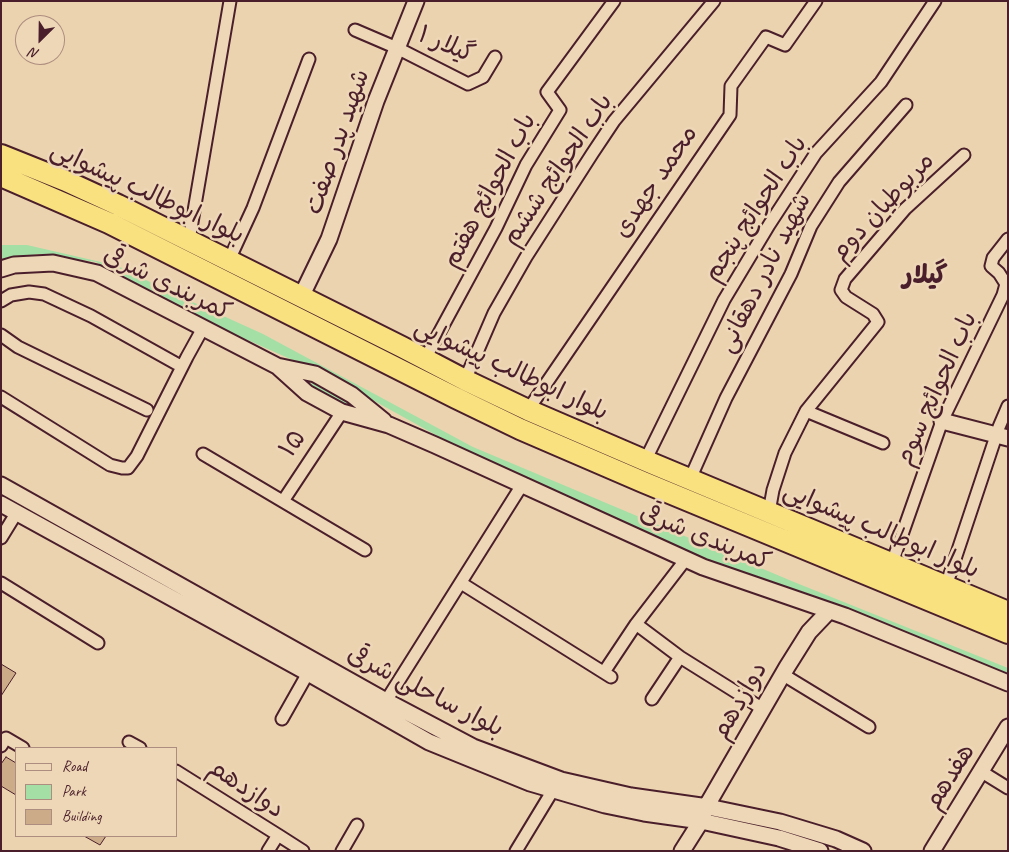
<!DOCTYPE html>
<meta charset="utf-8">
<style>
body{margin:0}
#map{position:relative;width:1009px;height:852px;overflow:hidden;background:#ecd3af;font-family:Caveat,sans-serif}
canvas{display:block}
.frame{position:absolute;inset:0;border:2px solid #4a1f2b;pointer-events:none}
.legend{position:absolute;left:15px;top:747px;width:162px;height:90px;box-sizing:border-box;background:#eed7b7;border:1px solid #ac8d7f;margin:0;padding:6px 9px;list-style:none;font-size:15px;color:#4a1f2b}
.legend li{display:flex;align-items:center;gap:10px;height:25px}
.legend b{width:25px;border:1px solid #ac8d7f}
.north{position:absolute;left:15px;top:15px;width:50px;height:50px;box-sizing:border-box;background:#eed7b7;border:1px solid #ac8d7f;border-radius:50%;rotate:203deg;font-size:14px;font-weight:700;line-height:20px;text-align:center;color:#4a1f2b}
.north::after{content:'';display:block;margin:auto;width:18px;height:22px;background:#4a1f2b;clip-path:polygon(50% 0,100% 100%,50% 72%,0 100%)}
</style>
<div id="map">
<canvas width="1009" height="852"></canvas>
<div class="frame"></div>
<ul class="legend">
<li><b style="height:6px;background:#eed7b7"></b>Road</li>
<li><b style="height:14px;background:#a4dfa6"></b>Park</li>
<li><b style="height:14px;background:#ccab88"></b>Building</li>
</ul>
<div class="north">N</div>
</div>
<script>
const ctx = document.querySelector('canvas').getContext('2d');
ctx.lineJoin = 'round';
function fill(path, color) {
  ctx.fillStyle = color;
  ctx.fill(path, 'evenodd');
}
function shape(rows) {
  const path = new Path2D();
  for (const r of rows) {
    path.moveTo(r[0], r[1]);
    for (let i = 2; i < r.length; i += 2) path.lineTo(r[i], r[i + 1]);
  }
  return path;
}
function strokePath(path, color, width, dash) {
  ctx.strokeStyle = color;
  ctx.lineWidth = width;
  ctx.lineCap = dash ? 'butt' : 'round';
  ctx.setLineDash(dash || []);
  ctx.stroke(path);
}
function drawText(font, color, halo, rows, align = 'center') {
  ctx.font = font + ' Caveat,"Playpen Sans Arabic",sans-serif';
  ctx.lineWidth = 5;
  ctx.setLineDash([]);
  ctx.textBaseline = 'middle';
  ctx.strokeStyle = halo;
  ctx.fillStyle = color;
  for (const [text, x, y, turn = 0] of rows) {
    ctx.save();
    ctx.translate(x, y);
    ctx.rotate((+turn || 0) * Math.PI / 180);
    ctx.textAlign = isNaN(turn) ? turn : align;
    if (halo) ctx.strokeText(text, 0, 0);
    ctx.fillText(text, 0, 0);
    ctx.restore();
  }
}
const green = shape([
 [1,245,27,245,118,266,166,290,263,334,473,447,794,582,1008,668,1008,677,983,663,853,611,795,593,708,561,472,455,331,377,225,330,96,262,39,254,1,260],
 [317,382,347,396,349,404,343,407,313,391,311,383]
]);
const building = shape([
 [1,664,16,673,1,696,1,664],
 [6,757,16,763,16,795,1,786,1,764,6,757],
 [84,836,106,836,100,845,84,836]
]);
const street = shape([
 [355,30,397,48,468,84,483,77,495,57],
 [189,240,230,1],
 [229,260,253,208,309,59],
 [1,301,11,295,29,292,44,294,91,316,177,364],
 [1,335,18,347,147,410],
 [425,359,496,228,526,165,560,110,547,92,614,1],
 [465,380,494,313,526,257,592,154,614,121,714,1],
 [1,397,110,465,122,468,128,468,137,456,187,357,203,328],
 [528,410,730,115,731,86,766,37,785,45,816,1],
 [806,411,883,443],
 [203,454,365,550],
 [645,461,724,300,769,225,816,153,881,82,935,1],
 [690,479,726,398,791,274,811,226,839,182,906,105],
 [283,501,342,412],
 [769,512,773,490,785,453,806,411,878,322,873,314,846,297,841,290,845,279,905,209,964,155],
 [1,538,17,512],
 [892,563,942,421,1003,295,1006,284,999,273,991,266,993,258,1008,239],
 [1,583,98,643],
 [461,583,611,677],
 [946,586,999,427,1008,406],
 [636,624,680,657,763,709],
 [604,672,636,624,686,559],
 [782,674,869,727],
 [652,699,680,657],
 [386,701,522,485],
 [282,719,308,673],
 [129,742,140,748],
 [1,746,6,738,23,748],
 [176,771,278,835,268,851],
 [982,772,1008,788],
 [278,835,303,851],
 [342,851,357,825],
 [516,851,553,790]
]);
const secondary = shape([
 [1,269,14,265,53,263,97,273,277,366,307,393,342,412,389,425,435,445,703,567,845,616,1008,683],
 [301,297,329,239,376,101,416,1],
 [277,366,315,374,352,395,384,421],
 [942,421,1008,438],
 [1,485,386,701,473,747,561,780,631,796,708,807,780,822,836,839,863,851],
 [1,504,308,673,429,742,530,783,605,805,644,813,701,821,779,838,820,851],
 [682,851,701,821,706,807,787,667,809,632,829,611],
 [932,851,1008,727]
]);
const highway = shape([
 [1,155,66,181,118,205,402,347,465,380,528,410,651,463,1008,612],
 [1,176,109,223,456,398,520,429,643,482,1008,633]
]);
const streetNames = [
 ["گیلار ۱",446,45,23],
 ["شهید پدر صفت",338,142,-71],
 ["باب الحوائج ششم",558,170,-56],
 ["محمد جهدی",656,182,-56],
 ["باب الحوائج هفتم",490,191,-62],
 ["بلوار ابوطالب پیشوایی",147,193,25],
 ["مربوطیان دوم",883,207,-47],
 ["باب الحوائج پنجم",756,209,-57],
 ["شهید نادر دهقانی",765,273,-63],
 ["کمربندی شرقی",167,284,26],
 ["بلوار ابوطالب پیشوایی",511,370,25],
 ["باب الحوائج سوم",937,389,-66],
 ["۱۵",293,444,-56],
 ["بلوار ابوطالب پیشوایی",881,531,23],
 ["کمربندی شرقی",705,538,22],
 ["بلوار ساحلی شرقی",425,692,27],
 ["دوازدهم",740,701,-60],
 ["هفدهم",950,777,-58],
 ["دوازدهم",246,789,34]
];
const neighbourhoodNames = [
 ["گیلار",925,276]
];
fill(green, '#a4dfa6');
fill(building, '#ccab88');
strokePath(building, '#4a1f2b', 1);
strokePath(street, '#4a1f2b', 15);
strokePath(secondary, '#4a1f2b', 19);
strokePath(highway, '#4a1f2b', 24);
strokePath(street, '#eed7b7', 11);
strokePath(secondary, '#eed7b7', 15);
strokePath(highway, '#fae180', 20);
drawText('25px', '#4a1f2b', '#eed7b7', streetNames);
drawText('bold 26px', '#4a1f2b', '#eed7b7', neighbourhoodNames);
</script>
